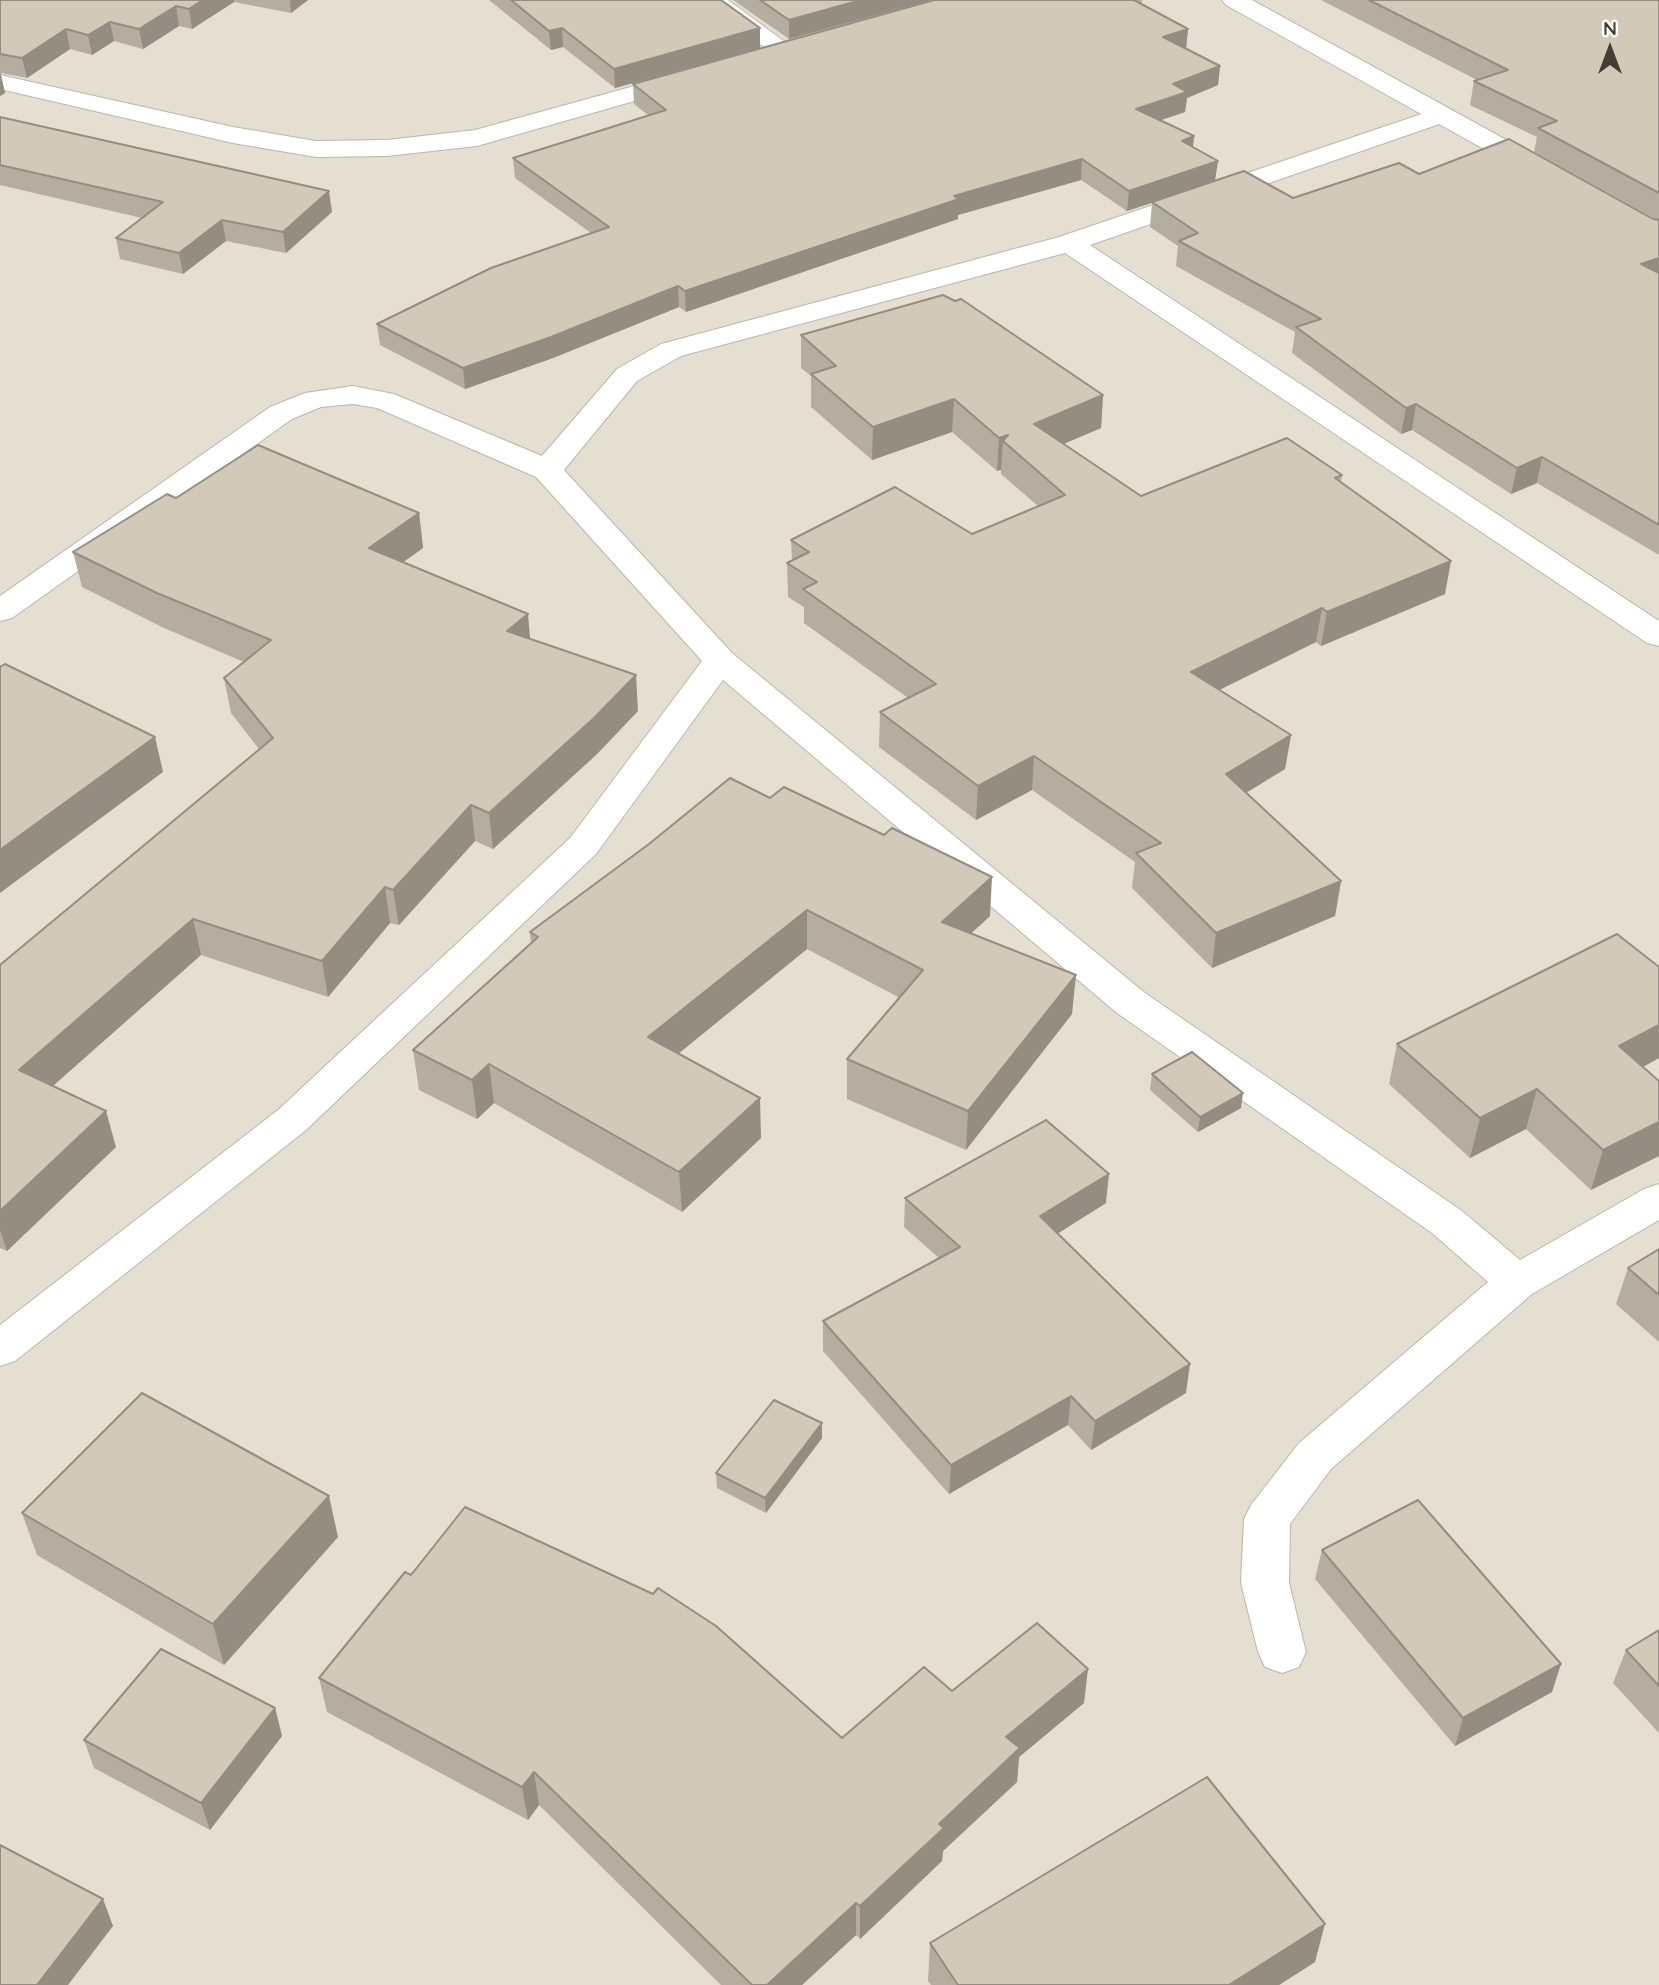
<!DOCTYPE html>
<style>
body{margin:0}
#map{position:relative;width:1659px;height:1985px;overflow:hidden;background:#f1ede4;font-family:Quicksand,sans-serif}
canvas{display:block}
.north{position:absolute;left:1575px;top:14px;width:70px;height:70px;-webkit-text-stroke:5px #fff;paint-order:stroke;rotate:0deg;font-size:19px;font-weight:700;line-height:28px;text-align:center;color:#433d34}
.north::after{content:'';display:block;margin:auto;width:24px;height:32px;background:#433d34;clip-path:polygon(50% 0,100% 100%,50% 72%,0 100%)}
</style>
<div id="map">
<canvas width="1659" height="1985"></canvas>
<div class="north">N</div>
</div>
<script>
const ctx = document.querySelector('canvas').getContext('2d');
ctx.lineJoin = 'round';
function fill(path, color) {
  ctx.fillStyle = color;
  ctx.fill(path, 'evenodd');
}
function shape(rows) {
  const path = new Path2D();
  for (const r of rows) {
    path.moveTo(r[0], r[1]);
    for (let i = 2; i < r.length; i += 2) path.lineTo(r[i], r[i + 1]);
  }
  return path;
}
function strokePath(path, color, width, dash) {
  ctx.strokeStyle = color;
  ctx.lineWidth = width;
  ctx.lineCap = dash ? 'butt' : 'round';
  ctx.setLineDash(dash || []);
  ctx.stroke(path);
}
const residential = shape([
 [0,0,1659,0,1659,1985,0,1985]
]);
const minor = shape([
 [700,0,728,0,796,50,793,55,775,55,700,0],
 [685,72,694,74,697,79,694,84,477,146,387,156,316,157,233,143,0,89,0,75,233,127,316,141,387,140,475,130,685,72],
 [1442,107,1451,110,1455,115,1451,120,1090,245,1659,621,1659,646,1647,643,1065,253,681,356,637,381,564,470,732,653,1145,993,1462,1211,1520,1260,1644,1189,1659,1184,1659,1220,1532,1294,1331,1469,1290,1524,1289,1583,1306,1652,1299,1667,1282,1673,1265,1667,1258,1652,1241,1583,1244,1519,1251,1505,1299,1443,1488,1282,1432,1233,1117,1013,723,680,596,854,306,1130,15,1361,0,1366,0,1325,278,1110,570,838,702,661,536,477,377,408,353,404,321,407,292,419,12,618,0,621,0,596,270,407,305,393,353,386,394,394,542,456,617,369,661,344,1059,237,1442,107]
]);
const tertiary = shape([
 [1222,0,1252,0,1550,164,1554,170,1550,176,1532,176,1226,5,1222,0]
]);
const wall = shape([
 [0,0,308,0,291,13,234,2,192,29,179,26,143,49,114,41,92,55,70,49,27,78,1,73,5,93,0,96],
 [489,0,721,0,760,48,615,88,563,47,551,50],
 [733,0,931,0,789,39],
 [934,0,1142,0,1142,4,1188,29,1186,49,1220,66,1218,85,1187,98,1185,112,1160,120,1194,136,1193,147,1216,181,1293,198,1419,174,1655,219,1534,152,1537,137,1470,105,1474,81,1477,80,1321,0,1659,0,1659,555,1537,483,1511,494,1412,430,1401,434,1292,353,1295,332,1176,266,1178,246,1150,227,1152,203,1127,211,1081,180,958,215,958,219,686,312,679,307,553,358,465,389,380,345,377,324,591,233,515,178,513,158,648,115,634,104,633,84],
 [0,117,332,212,286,253,226,241,183,274,120,259,116,238,142,218,0,185],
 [801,335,1103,395,1101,428,1064,444,1141,496,1342,475,1341,482,1445,594,1321,646,1316,642,1219,690,1291,735,1285,769,1246,793,1341,881,1335,916,1212,968,1132,888,1135,862,1032,790,976,820,879,747,880,712,908,698,804,623,804,607,788,597,787,563,792,561,791,540,972,534,1038,506,1001,474,1001,470,997,471,952,432,872,460,811,407,811,376,801,368],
 [176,498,419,513,423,548,403,562,530,639,638,711,597,754,493,849,475,841,399,925,390,923,328,997,201,955,53,1086,116,1147,7,1251,0,1248,0,965,259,749,231,713,224,678,244,662,164,628,82,587,73,552],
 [649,844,990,916,971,933,1072,1014,966,1150,847,1099,847,1059,900,998,807,949,679,1053,761,1138,682,1212,494,1103,477,1119,419,1090,413,1050,531,943,530,932],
 [1659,967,1659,1058,1643,1067,1591,1190,1526,1129,1470,1158,1389,1084,1397,1044],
 [1152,1074,1241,1108,1198,1132,1150,1090],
 [905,1198,1106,1203,1058,1233,1186,1393,1091,1450,1068,1425,949,1494,823,1351,823,1321,939,1258,904,1227],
 [1659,1249,1659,1342,1616,1304,1628,1268],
 [822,1423,822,1438,766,1513,717,1488,716,1473],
 [22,1513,338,1537,224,1665,37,1555],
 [1322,1550,1552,1692,1455,1746,1315,1579],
 [411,1575,842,1738,952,1691,1084,1703,1019,1757,1017,1782,943,1851,942,1861,860,1939,856,1935,802,1985,721,1985,539,1805,528,1820,327,1712,319,1678],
 [1659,1630,1659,1733,1613,1683,1626,1650],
 [275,1708,282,1736,210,1830,94,1768,84,1740],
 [930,1943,1315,1962,1279,1985,931,1985,928,1981]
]);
const shadedWall = shape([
 [203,0,234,0,234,2,192,29,189,9],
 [290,0,308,0,291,13],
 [861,0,931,0,789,39,789,20],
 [176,6,179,26,143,49,139,29],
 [110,22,114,41,92,55,88,35],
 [562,28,563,47,551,50,549,31],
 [760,28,760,48,615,88,614,69],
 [66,29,70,49,27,78,22,58],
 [1188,29,1186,49,1163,37],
 [1220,66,1218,85,1187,98,1185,112,1135,129,1136,109,1173,84],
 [0,73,5,93,0,96],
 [1194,136,1192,156,1182,141],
 [1082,159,1081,180,958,215,958,219,686,312,685,291,954,196],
 [1218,161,1215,181,1127,211,1129,191],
 [329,191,332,212,286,253,283,232],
 [222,220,226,241,183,274,179,253],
 [1659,258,1659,280,1641,264],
 [678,286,679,307,553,358,465,389,463,368],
 [1103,395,1101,428,1032,457,1034,424],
 [954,399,952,432,872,460,873,427],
 [1416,404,1412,430,1401,434,1406,408],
 [1008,435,1003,441,1001,470,997,471,999,438],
 [1542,457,1537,483,1511,494,1517,468],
 [419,513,423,548,374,583,369,548],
 [1451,561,1445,594,1321,646,1327,612],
 [1322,608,1316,642,1187,706,1191,672],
 [528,614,531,649,507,631],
 [636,675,638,711,597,754,493,849,489,813],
 [1291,735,1285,769,1221,808,1226,774],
 [155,737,163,772,0,893,0,850],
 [1034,756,1032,790,976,820,978,786],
 [471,805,475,841,399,925,393,890],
 [992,877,990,916,941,961,942,922],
 [1341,881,1335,916,1212,968,1216,933],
 [385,887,390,923,328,997,322,961],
 [807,910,807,949,651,1076,648,1037],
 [193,919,201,955,30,1106,19,1070],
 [1076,975,1072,1014,966,1150,968,1111],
 [1659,1025,1659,1058,1607,1086,1619,1046],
 [489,1064,494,1103,477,1119,472,1080],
 [1537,1089,1526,1129,1470,1158,1480,1118],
 [1243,1093,1241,1108,1198,1132,1200,1117],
 [760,1098,761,1138,682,1212,679,1172],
 [106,1111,116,1147,7,1251,0,1230,0,1211],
 [1659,1122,1659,1156,1591,1190,1603,1150],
 [1109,1174,1106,1203,1038,1246,1040,1216],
 [1190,1364,1186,1393,1091,1450,1095,1421],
 [1071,1396,1068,1425,949,1494,951,1465],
 [822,1423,822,1438,766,1513,765,1498],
 [329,1496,338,1537,224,1665,213,1624],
 [1561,1664,1552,1692,1455,1746,1463,1718],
 [1088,1669,1084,1703,1019,1757,1017,1782,943,1851,942,1861,860,1939,860,1906,939,1824,1006,1737],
 [275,1708,282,1736,210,1830,201,1803],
 [534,1772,539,1805,528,1820,522,1787],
 [103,1899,113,1926,68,1985,37,1985],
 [856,1903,856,1935,802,1985,767,1985],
 [1325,1924,1315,1962,1279,1985,1229,1985]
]);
const building = shape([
 [0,0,203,0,189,9,176,6,139,29,110,22,88,35,66,29,22,58,0,54,0,0],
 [511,0,721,0,760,28,614,69,562,28,549,31,511,0],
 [760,0,861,0,789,20,760,0],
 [934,0,1134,0,1188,29,1163,37,1220,66,1173,84,1187,92,1136,109,1194,136,1182,141,1218,161,1129,191,1082,159,954,196,959,199,685,291,678,286,551,337,463,368,377,324,491,268,609,227,513,158,666,110,633,84,934,0],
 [1369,0,1659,0,1659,193,1538,128,1557,121,1474,81,1508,70,1369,0],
 [0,117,329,191,283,232,222,220,179,253,116,238,163,202,0,165,0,117],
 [1509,139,1653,219,1659,220,1659,258,1641,264,1659,273,1659,525,1542,457,1517,468,1416,404,1406,408,1296,327,1321,319,1179,241,1198,233,1152,202,1244,171,1293,198,1399,163,1419,174,1509,139],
 [943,295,955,301,961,299,1103,395,1034,424,1141,496,1287,438,1342,475,1335,478,1451,561,1327,612,1322,608,1191,672,1291,735,1226,774,1341,881,1216,933,1136,853,1161,843,1034,756,978,786,880,712,936,684,803,589,817,582,787,563,809,552,791,540,895,487,972,534,1065,495,1003,441,1008,435,999,438,954,399,873,427,811,374,836,366,801,335,943,295],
 [258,445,419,513,369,548,528,614,507,631,636,675,594,718,489,813,471,805,393,890,385,887,322,961,193,919,19,1070,106,1111,0,1211,0,965,273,738,224,678,271,640,157,593,73,552,167,494,176,498,258,445],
 [5,664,155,737,0,850,0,667,5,664],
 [730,778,770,798,784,787,884,835,892,828,992,877,942,922,1076,975,968,1111,847,1059,923,970,807,910,648,1037,760,1098,679,1172,489,1064,472,1080,413,1050,538,937,530,932,649,844,730,778],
 [1617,934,1659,967,1659,1025,1619,1046,1659,1081,1659,1122,1603,1150,1537,1089,1480,1118,1397,1044,1617,934],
 [1192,1052,1243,1093,1200,1117,1152,1074,1192,1052],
 [1046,1120,1109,1174,1040,1216,1190,1364,1095,1421,1071,1396,951,1465,823,1321,960,1247,905,1198,1046,1120],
 [1659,1249,1659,1295,1628,1268,1659,1249],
 [142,1393,329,1496,213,1624,22,1513,142,1393],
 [774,1400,822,1423,765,1498,716,1473,774,1400],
 [1418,1500,1561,1664,1463,1718,1322,1550,1418,1500],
 [465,1507,653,1594,658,1588,716,1626,842,1738,924,1667,952,1691,1037,1623,1088,1669,1006,1737,1020,1748,939,1824,944,1828,860,1906,856,1903,767,1985,752,1985,534,1772,522,1787,319,1678,405,1572,411,1575,465,1507],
 [1659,1630,1659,1686,1626,1650,1659,1630],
 [161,1649,275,1708,201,1803,84,1740,161,1649],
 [1207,1777,1325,1924,1229,1985,958,1985,930,1943,1207,1777],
 [0,1845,103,1899,37,1985,0,1985,0,1845]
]);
fill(residential, '#e5dfd2');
strokePath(minor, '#bdb5a7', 2);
strokePath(tertiary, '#bdb5a7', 2);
fill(minor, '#fff');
fill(tertiary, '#fff');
fill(wall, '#b5ad9f');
fill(shadedWall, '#948d82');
fill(building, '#d3c9b9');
strokePath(building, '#948d82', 2);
</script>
